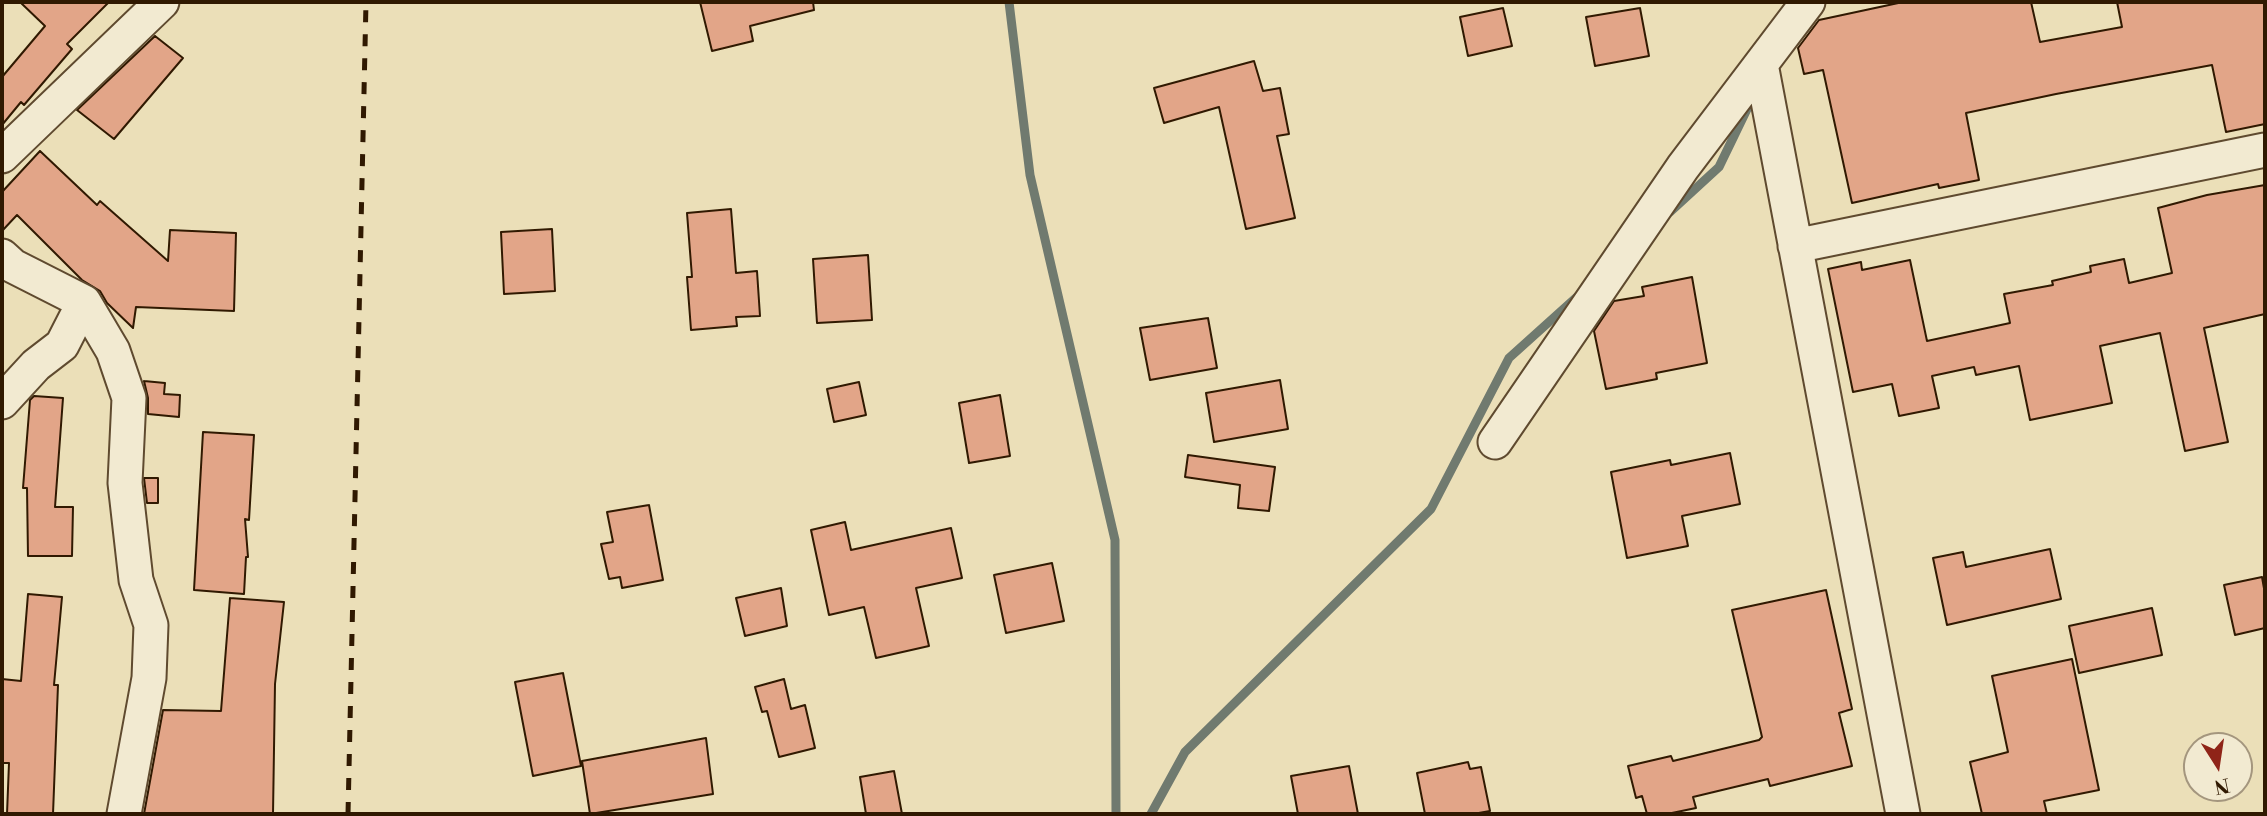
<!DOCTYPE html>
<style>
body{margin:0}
#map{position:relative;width:2267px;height:816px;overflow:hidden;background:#ebdfb8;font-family:"Libre Bodoni",serif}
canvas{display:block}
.frame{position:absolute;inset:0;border:4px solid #301901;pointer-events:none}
.north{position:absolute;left:2183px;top:732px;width:70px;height:70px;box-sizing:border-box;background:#f2ead1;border:2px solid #a4967e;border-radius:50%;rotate:168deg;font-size:19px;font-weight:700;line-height:28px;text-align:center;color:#301901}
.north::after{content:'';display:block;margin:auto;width:24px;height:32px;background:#8f2418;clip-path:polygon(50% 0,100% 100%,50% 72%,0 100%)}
</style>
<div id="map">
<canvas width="2267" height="816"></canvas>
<div class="frame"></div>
<div class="north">N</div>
</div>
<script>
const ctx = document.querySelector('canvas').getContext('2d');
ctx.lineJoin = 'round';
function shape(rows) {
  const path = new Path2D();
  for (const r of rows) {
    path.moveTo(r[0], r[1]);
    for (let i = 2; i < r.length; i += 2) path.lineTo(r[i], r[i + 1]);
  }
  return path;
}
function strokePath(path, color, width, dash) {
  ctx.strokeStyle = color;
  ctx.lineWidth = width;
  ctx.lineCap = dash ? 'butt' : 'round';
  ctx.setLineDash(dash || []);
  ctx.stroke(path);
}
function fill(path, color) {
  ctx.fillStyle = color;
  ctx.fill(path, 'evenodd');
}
const stream = shape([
 [1009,2,1030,175,1115,540,1116,814],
 [1670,212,1719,167,1749,105],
 [1151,814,1185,752,1431,509,1509,358,1579,295]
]);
const building = shape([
 [20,2,109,2,67,44,72,49,24,105,21,102,2,125,2,77,45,26,20,2],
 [700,2,813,2,814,10,750,26,753,41,712,51,700,2],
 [1903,2,2031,2,2040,42,2122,27,2117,2,2265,2,2265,124,2226,132,2212,65,2056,94,1966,113,1979,180,1939,188,1938,184,1852,203,1823,70,1804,74,1798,48,1819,20,1903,2],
 [1503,8,1512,46,1468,56,1460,17,1503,8],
 [1640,8,1649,56,1595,66,1586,17,1640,8],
 [155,36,183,58,114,139,77,110,155,36],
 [1254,61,1263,91,1280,88,1289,134,1277,136,1295,218,1246,229,1219,107,1164,123,1154,88,1254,61],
 [40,151,97,205,100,201,168,261,170,230,236,233,234,311,136,307,133,328,107,303,100,291,82,280,17,215,2,231,2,192,40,151],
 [2265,185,2265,314,2204,328,2228,442,2185,451,2160,333,2100,346,2112,403,2030,420,2019,366,1976,375,1974,367,1932,376,1939,408,1899,416,1892,384,1853,392,1828,269,1861,262,1862,270,1910,260,1927,341,2010,323,2004,294,2053,285,2052,281,2091,272,2090,266,2124,259,2129,283,2172,273,2158,208,2207,195,2265,185],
 [731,209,736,273,757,271,760,316,736,317,737,326,691,330,687,277,692,277,687,213,731,209],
 [552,229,555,291,504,294,501,232,552,229],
 [868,255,872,320,817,323,813,259,868,255],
 [1692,277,1707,363,1656,373,1657,379,1606,389,1594,331,1614,301,1644,296,1642,287,1692,277],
 [1208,318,1217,368,1150,380,1140,328,1208,318],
 [1280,380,1288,429,1214,442,1206,393,1280,380],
 [144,381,165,383,164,394,180,395,179,417,148,414,148,398,144,381],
 [859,382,866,415,834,422,827,389,859,382],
 [1000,395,1010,456,969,463,959,403,1000,395],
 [34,396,63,398,55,507,73,507,72,556,28,556,27,488,23,488,30,400,34,396],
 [203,432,254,435,249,520,245,519,248,557,246,557,244,594,194,590,203,432],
 [1730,453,1740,504,1682,516,1688,546,1627,558,1611,472,1670,460,1671,465,1730,453],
 [1188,455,1275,467,1269,511,1238,508,1240,485,1185,477,1188,455],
 [144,478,158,478,158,503,147,503,144,478],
 [649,505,663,580,622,588,620,577,609,579,601,544,613,542,607,512,649,505],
 [845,522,851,550,951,528,962,578,916,588,929,646,876,658,864,607,829,615,811,530,845,522],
 [2050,549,2061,599,1947,625,1933,558,1963,552,1966,567,2050,549],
 [1052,563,1064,621,1006,633,994,575,1052,563],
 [2262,577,2265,594,2265,628,2235,635,2224,585,2262,577],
 [781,588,787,626,745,636,736,598,781,588],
 [1826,590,1852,709,1839,713,1852,766,1770,786,1768,779,1693,797,1696,808,1667,814,1647,814,1642,796,1636,798,1628,766,1671,756,1673,761,1759,740,1762,737,1732,610,1826,590],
 [28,594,62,597,54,685,58,685,53,814,7,814,9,763,2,763,2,679,21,681,28,594],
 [230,598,284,602,275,684,273,814,144,814,163,710,221,711,230,598],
 [2152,608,2162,655,2079,673,2069,626,2152,608],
 [2072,659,2099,790,2044,801,2047,814,1982,814,1970,762,2008,752,1992,676,2072,659],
 [563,673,581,766,533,776,515,682,563,673],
 [784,679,791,709,805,705,815,748,779,757,767,711,762,712,755,687,784,679],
 [706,738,713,794,590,814,582,761,706,738],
 [1468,762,1470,769,1481,767,1490,811,1473,814,1425,814,1417,773,1468,762],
 [1349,766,1358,814,1298,814,1291,776,1349,766],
 [894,771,902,814,866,814,860,777,894,771]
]);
const minor = shape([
 [1761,64,1903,814],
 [2,156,162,2],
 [1795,246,2265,150],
 [2,256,13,266,84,302,113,351,129,398,125,483,136,580,151,625,149,678,124,814],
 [2,402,36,365,62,345,84,302],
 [1495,442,1683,167,1808,2]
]);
const rail = shape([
 [348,814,366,2]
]);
strokePath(stream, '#707a6f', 9);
fill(building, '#e2a588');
strokePath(building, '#301901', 2);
strokePath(minor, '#5f4a2f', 37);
strokePath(minor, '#f2ead1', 33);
strokePath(rail, '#301901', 5, [12, 12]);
</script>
